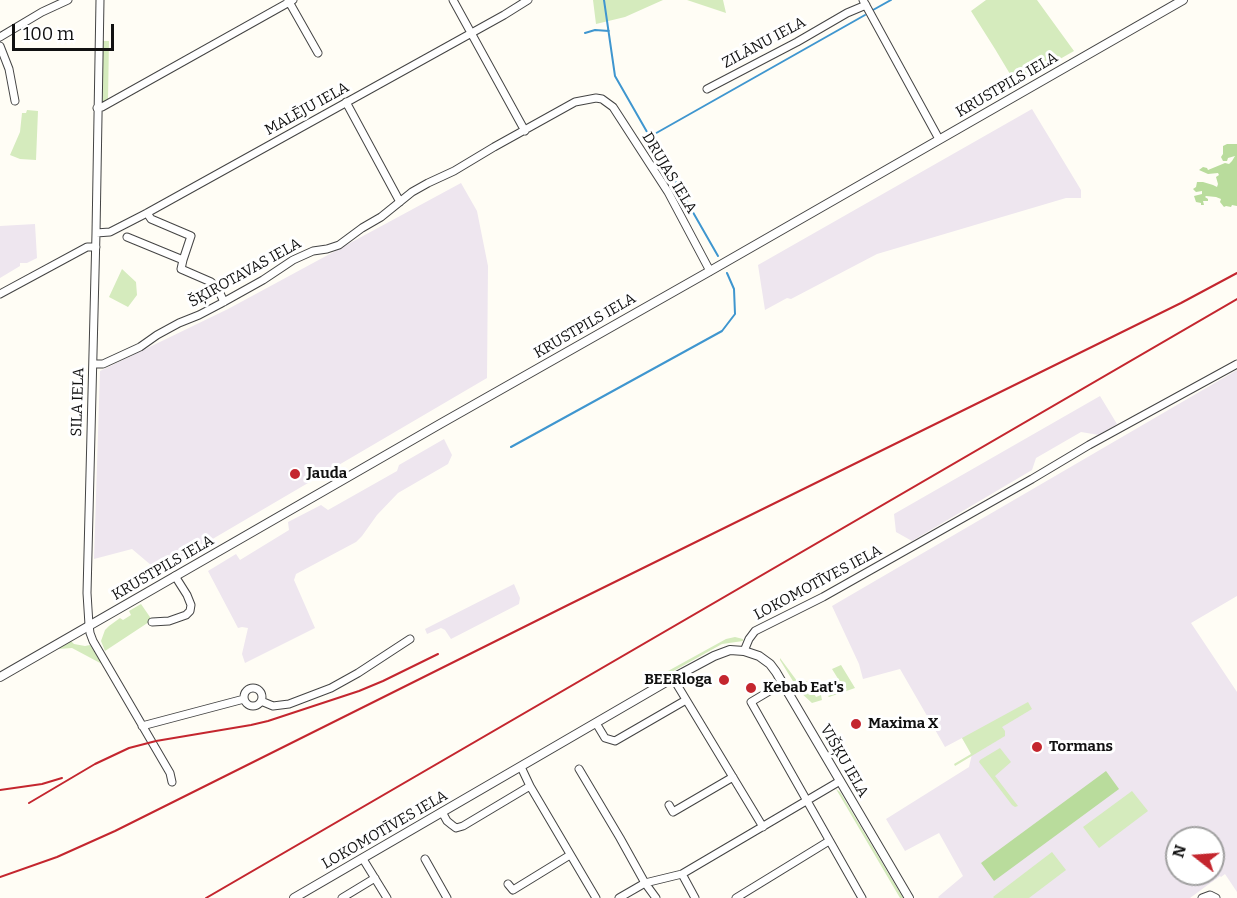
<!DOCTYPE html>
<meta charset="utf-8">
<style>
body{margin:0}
#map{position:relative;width:1237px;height:898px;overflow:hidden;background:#fffdf5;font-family:Bitter,serif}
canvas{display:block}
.north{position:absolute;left:1165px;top:826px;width:60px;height:60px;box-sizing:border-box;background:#fff;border:2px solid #a0a0a0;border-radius:50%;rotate:287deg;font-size:16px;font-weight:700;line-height:24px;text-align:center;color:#111}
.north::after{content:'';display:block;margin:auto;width:21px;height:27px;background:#c4262e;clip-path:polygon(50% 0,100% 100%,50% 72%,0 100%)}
.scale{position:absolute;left:12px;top:24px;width:102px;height:27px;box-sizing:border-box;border:3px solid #111;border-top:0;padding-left:8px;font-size:18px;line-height:21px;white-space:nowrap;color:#111;-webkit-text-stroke:4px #fff;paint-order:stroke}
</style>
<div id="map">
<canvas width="1237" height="898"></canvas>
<div class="north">N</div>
<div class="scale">100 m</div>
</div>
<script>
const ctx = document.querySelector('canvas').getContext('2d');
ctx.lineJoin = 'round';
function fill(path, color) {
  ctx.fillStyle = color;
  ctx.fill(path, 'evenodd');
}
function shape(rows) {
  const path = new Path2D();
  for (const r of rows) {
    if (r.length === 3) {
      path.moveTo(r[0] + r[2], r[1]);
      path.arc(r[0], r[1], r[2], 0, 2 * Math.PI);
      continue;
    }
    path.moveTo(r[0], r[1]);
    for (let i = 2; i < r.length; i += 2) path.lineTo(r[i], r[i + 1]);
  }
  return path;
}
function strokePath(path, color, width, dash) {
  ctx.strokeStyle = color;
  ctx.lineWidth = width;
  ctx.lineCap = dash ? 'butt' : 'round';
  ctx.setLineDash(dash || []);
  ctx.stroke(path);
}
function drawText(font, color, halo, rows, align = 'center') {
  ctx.font = font + ' Bitter,serif';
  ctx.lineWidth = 6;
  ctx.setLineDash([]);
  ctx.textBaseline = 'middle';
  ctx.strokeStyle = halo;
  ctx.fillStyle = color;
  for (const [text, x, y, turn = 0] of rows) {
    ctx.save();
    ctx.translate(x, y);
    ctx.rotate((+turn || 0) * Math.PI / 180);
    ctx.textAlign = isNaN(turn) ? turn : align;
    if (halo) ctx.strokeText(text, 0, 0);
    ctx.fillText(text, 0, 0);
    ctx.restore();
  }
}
const industrial = shape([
 [1032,109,1081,190,1081,198,1066,198,877,254,791,299,787,298,765,310,758,265],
 [461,183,477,211,488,266,487,378,158,571,132,549,94,559,100,371,228,309],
 [35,224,37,258,27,263,20,263,20,266,0,278,0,226],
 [1237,370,1237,596,1191,623,1237,692,1237,892,1225,874,1221,877,1220,876,1190,898,939,898,938,897,963,876,939,833,905,851,886,819,969,767,972,754,962,738,945,747,900,669,863,679,859,664,832,606],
 [1177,838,1213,838,1213,874,1177,874],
 [1100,396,1117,424,1099,435,1081,432,1036,458,1032,470,912,541,896,532,894,514],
 [444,439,452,455,448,464,398,493,377,515,362,536,356,542,296,574,294,580,315,628,245,663,242,654,248,628,242,627,238,628,208,571,236,554,240,560,289,530,288,522,321,505,328,510,397,471,399,465],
 [514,584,520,598,519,604,451,639,445,630,441,628,427,634,425,629]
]);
const green = shape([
 [593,0,663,0,625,17,596,24],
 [687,0,723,0,726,13],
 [986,0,1037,0,1074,51,1016,84,995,49,971,11],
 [103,41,109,41,108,100,102,102],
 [27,110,38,111,36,160,20,159,10,155,20,132,22,113,26,113],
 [122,269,136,282,137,295,128,307,109,297],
 [141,604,152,620,105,651,101,641,105,630,109,626,120,618,123,620,131,615,129,611],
 [735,637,743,639,743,641,722,644,670,673,668,671,726,639],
 [71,641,74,644,85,646,90,645,102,664,72,648,58,649],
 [780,658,800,685,807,681,816,697,821,695,822,700,812,703,799,691,780,660],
 [841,665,855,688,829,697,828,696,845,690,832,669],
 [1028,702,1032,709,1002,727,1005,731,1005,736,955,766,954,764,971,754,962,738],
 [1000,748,1011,762,995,776,1018,806,1015,807,1012,805,979,762,980,760],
 [836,789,840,792,903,898,900,898],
 [1132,791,1148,811,1099,848,1083,827],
 [1052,852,1066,870,1029,898,994,898,993,897]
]);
const forest = shape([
 [1227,144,1237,144,1237,206,1232,205,1231,207,1226,206,1224,207,1220,202,1221,199,1216,197,1206,196,1205,197,1208,199,1208,201,1203,201,1204,205,1201,205,1201,203,1196,202,1194,196,1202,194,1202,191,1196,192,1193,189,1196,187,1197,182,1203,182,1213,185,1217,187,1218,184,1216,177,1219,175,1218,173,1208,174,1199,170,1203,167,1207,168,1208,170,1225,163,1229,164,1232,161,1235,156,1228,158,1227,161,1223,161,1221,157,1223,154,1223,146],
 [1106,771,1119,789,994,881,981,863]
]);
const stream = shape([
 [604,0,615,76,718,256],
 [873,10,891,0],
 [585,33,595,30,609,31],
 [651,136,865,15],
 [511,447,722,331,735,314,734,289,727,273]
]);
const minor = shape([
 [100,0,96,233,87,593,89,625,90,633,93,641,170,773,172,782],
 [288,0,318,53],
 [453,0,525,131],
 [863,0,939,139],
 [0,37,42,12,68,0],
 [0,46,9,69,15,101],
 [707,89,797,42,847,13,866,5],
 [346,102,400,202],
 [97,108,102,107,293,0],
 [147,213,151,219,191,236,183,260,181,269,211,282,218,289,224,302],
 [96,233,110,232,147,213,504,15,528,0],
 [127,237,183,260],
 [0,294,87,247,96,247],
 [93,364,103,364,140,347,157,335,179,323,199,315,220,304,263,280,293,260,313,251,327,249,339,245,362,228,381,217,412,192,428,183,454,171,494,147,575,102,596,98,602,99,613,107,668,192,710,271],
 [152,622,169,621,186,615,190,611,191,605,187,595,175,576],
 [744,651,749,639,755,631,823,597,1032,479,1089,445,1237,364],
 [673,678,763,827],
 [783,683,751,702,862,898],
 [253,697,9],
 [261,701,273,706,289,704,331,688,358,673,410,639],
 [596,723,605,738,615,741,686,700],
 [142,726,244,699],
 [521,767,530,786,596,898],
 [579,769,620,838,645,883,656,898],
 [669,805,673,812,733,777],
 [442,812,447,821,452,825,456,828,463,826,530,786],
 [363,859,387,898],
 [425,859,447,898],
 [682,874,695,898],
 [508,884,513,890,570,855],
 [342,898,375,878],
 [619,898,645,883,682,874,840,781],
 [736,898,829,841],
 [1202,898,1210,895,1216,898]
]);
const tertiary = shape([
 [0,677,440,424,710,271,1183,0],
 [294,898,673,678,714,656,730,650,744,651,759,656,770,664,776,672,909,898]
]);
const rail = shape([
 [0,790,42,784,62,778],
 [29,803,95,764,129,748,156,741,251,725,268,721,359,691,383,681,438,654],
 [0,877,57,857,115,831,568,605,1181,303,1237,273],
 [206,898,1237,299]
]);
const markers = [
 [295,474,6,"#c4262e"],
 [724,680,6,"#c4262e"],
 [751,688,6,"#c4262e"],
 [856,724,6,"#c4262e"],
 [1037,747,6,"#c4262e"]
];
const streetNames = [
 ["ZILĀNU IELA",764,43,-28],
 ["KRUSTPILS IELA",1007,85,-30],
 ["MALĒJU IELA",307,109,-29],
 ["DRUJAS IELA",669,173,59],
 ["ŠĶIROTAVAS IELA",245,273,-29],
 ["KRUSTPILS IELA",585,326,-30],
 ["SILA IELA",78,402,-88],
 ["KRUSTPILS IELA",163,568,-30],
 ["LOKOMOTĪVES IELA",818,583,-28],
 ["VIŠĶU IELA",844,761,60],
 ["LOKOMOTĪVES IELA",385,830,-30]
];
const poiNames = [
 ["Jauda",307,474],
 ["BEERloga",712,680,"right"],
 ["Kebab Eat's",763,688],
 ["Maxima X",868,724],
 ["Tormans",1049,747]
];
fill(industrial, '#eee6ef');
fill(green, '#d5ebbd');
fill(forest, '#b9dc9c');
strokePath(stream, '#3f96cf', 2);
strokePath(minor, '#444', 9);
strokePath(tertiary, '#444', 10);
strokePath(minor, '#fff', 7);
strokePath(tertiary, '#fff', 8);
strokePath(rail, '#c4262e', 2);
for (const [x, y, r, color] of markers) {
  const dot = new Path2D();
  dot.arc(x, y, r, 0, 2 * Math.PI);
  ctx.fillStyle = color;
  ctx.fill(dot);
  strokePath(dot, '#fff', 2);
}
drawText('15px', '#111', '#fff', streetNames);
drawText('bold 15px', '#111', '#fff', poiNames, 'left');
</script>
